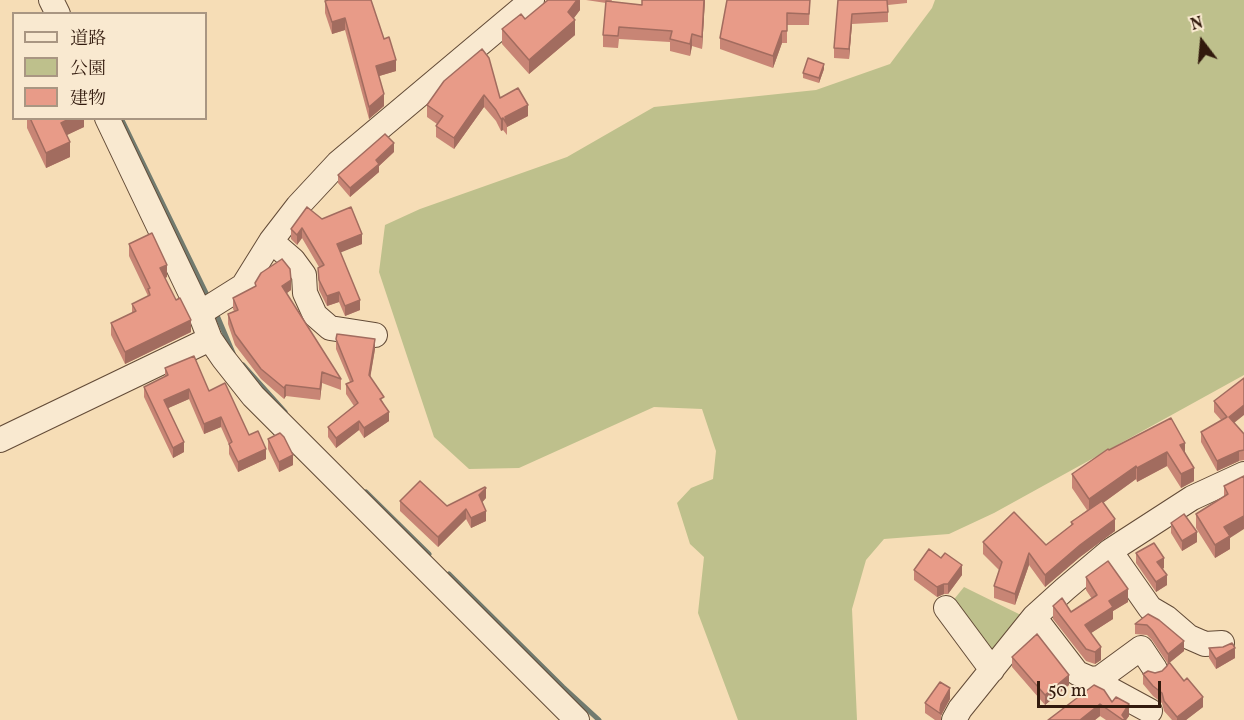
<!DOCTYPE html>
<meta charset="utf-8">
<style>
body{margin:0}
#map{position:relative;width:1244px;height:720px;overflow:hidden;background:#f6ddb6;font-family:Vollkorn,"Noto Serif JP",serif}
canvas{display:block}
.legend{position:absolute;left:12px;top:12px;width:195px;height:108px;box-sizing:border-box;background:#f9e9d0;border:2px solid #a99682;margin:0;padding:8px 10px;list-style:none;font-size:18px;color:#321a0d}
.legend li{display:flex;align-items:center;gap:12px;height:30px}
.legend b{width:30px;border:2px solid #a99682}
.north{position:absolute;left:1172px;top:12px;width:60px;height:60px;-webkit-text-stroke:4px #f9e9d0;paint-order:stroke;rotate:344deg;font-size:16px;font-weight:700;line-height:24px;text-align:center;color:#321a0d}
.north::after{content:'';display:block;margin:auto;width:21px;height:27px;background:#321a0d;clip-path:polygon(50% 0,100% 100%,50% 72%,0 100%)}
.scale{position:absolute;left:1037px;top:681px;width:124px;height:27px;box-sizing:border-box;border:3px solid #321a0d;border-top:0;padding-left:8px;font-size:18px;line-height:21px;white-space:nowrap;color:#321a0d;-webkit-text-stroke:4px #f9e9d0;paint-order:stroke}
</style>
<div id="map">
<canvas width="1244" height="720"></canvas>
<ul class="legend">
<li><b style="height:8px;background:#f9e9d0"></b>道路</li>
<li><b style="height:16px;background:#bec08c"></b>公園</li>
<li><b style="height:16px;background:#e89b88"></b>建物</li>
</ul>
<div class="north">N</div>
<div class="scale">50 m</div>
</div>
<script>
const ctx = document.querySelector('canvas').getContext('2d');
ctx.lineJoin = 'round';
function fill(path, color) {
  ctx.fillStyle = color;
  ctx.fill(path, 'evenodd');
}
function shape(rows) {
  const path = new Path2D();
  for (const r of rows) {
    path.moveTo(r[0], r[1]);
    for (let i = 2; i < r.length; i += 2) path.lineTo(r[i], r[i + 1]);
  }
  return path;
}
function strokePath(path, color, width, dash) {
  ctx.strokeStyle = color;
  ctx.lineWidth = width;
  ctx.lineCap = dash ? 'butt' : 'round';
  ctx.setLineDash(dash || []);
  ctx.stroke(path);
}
const green = shape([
 [935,0,1244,0,1244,375,994,513,949,534,884,539,866,560,852,609,857,720,738,720,698,613,704,557,690,544,677,503,691,488,713,479,716,451,702,409,654,407,519,468,469,469,434,437,379,272,385,225,420,209,567,157,654,107,816,90,890,64,932,8],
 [964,587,1025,617,995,660,951,603]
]);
const stream = shape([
 [121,118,209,299],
 [216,313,233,353],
 [243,365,285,412],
 [366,492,429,554],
 [449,574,563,687,599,720]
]);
const minor = shape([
 [51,0,58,14],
 [107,118,200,313,210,339,223,358,253,396,577,720],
 [271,241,293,260,304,275,305,293,315,315,330,328,375,335],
 [200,313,243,286,271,241,298,206,338,163,532,0],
 [0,440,210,339],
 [1110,551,1150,608,1167,618,1189,637,1205,644,1222,643],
 [946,608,992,670],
 [1034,617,1077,673,1091,679,1100,678,1141,648,1155,669],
 [1091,679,1150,711],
 [954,720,960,709,1034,617,1065,589,1110,551,1192,498,1244,474]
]);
const wall = shape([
 [580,0,580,10,573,19,575,35,529,74,502,44,502,29],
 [586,0,612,0,611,2,642,5,642,0,705,0,702,49,692,46,690,56,670,51,670,42,619,39,618,48,603,47,603,35,606,3],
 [810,0,809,25,787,25,787,43,782,43,773,68,720,49,720,38],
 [838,0,907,0,907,3,888,5,888,22,852,24,849,59,834,58,834,48],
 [325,1,384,39,396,71,379,76,384,106,369,119,345,30,332,34,325,13],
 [824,69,819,83,803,78,803,73],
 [444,81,500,98,528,116,507,127,507,135,503,130,501,131,496,121,484,107,454,149,436,137,436,126,437,124,427,117,427,105],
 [27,118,84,118,84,127,66,135,70,157,46,168,27,128],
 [394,152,379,166,379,172,350,197,338,183,338,175],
 [322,219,362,244,340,252,360,310,345,316,339,302,327,306,319,290,318,268,319,267,302,238,297,245,291,239,291,229],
 [129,244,167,277,165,278,191,332,125,364,111,335,111,323,132,313,132,304,148,296,129,256],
 [255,283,291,290,286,293,341,379,341,390,322,383,320,400,286,396,284,399,261,379,235,345,228,324,228,314,234,311,233,309,233,298,255,287],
 [336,339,375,349,370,377,384,404,389,421,364,438,359,430,336,448,328,437,328,427,354,406,346,394,346,384,350,382,336,349],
 [165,368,209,391,249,435,266,459,238,472,229,454,229,445,221,427,204,434,189,399,168,408,184,452,173,458,144,397,144,387,165,377],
 [1214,401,1244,434,1244,460,1239,461,1217,471,1201,442,1201,432,1221,420,1214,412],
 [268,439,293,465,279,472,268,449],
 [1109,450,1185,452,1194,481,1181,488,1167,466,1137,482,1136,479,1103,503,1115,531,1080,557,1045,587,1029,565,1015,605,994,598,994,586,999,570,983,554,983,542,1046,545,1071,526,1071,522,1087,510,1072,488,1072,474],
 [1244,476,1230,538,1230,549,1215,558,1196,528,1196,514,1224,497,1224,486],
 [486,498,482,502,486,521,471,528,466,519,438,547,400,511,400,501,447,506],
 [1171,523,1197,542,1182,551,1171,533],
 [1136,553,1164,568,1162,569,1167,585,1156,592,1136,563],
 [941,558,962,575,948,594,944,594,937,597,914,580,914,570],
 [1086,577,1128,602,1113,611,1113,619,1091,633,1101,660,1095,664,1086,661,1053,619,1053,606,1071,612,1092,599,1086,590],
 [1159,620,1184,651,1169,663,1203,707,1186,720,1172,720,1164,711,1162,703,1153,696,1143,684,1143,674,1155,673,1162,671,1168,664,1152,640,1147,635,1135,634,1135,624],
 [1209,648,1235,658,1216,669,1209,658],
 [1012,657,1069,685,1045,705,1012,667],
 [1094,685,1112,702,1129,716,1126,720,1106,720,1100,716,1095,720,1048,720],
 [950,699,941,714,941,720,935,720,925,713,925,703]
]);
const shadedWall = shape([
 [577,0,580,0,580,10,568,26,568,12],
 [704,0,705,0,702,49,702,37],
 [852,14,852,24,849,59,849,49],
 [345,18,345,30,332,34,332,22],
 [575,20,575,35,529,74,529,60],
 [782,31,782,43,773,68,773,56],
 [692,34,692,46,690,56,690,44],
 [396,60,396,71,376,77,376,66],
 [824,64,824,69,819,83,819,78],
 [384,94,384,106,369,119,369,107],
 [484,95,484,107,454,149,454,138],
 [528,105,528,116,507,127,505,117],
 [71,118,84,118,84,127,61,138,61,123],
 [503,118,503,130,501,131,501,119],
 [70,142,70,157,46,168,46,153],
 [394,143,394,152,379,166,379,172,350,197,350,188,376,160],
 [302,228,302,238,297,245,297,235],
 [362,234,362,244,337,254,337,244],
 [167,265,167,277,160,280,160,268],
 [291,280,291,290,282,297,282,286],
 [339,292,339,302,327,306,327,296],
 [360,300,360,310,345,316,345,306],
 [191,320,191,332,125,364,125,352],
 [375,339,375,349,369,385,369,375],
 [322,372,322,383,320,400,320,389],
 [286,385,286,396,284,399,284,388],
 [189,389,189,399,164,410,164,400],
 [1244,405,1244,415,1229,427,1229,417],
 [389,412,389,421,364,438,364,428],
 [221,417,221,427,204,434,204,424],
 [359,421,359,430,336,448,336,438],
 [184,442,184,452,173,458,173,448],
 [1185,443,1185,457,1180,445],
 [266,449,266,459,238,472,238,462],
 [1239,451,1239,461,1217,471,1217,461],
 [1167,452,1167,466,1137,482,1137,468],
 [293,455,293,465,279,472,279,462],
 [1136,466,1136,479,1089,513,1089,499],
 [1194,468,1194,481,1181,488,1181,474],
 [486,488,486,498,479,506,479,495],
 [466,509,466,519,438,547,438,537],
 [486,511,486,521,471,528,471,518],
 [1244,516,1244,529,1230,538,1230,549,1215,558,1215,545,1224,527],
 [1115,519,1115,531,1080,557,1045,587,1045,575,1080,545],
 [1197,532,1197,542,1182,551,1182,541],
 [1029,553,1029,565,1015,605,1015,594],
 [1164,558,1164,568,1157,572,1157,562],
 [962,565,962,575,948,594,948,584],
 [1167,575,1167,585,1156,592,1156,582],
 [944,584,944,594,937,597,937,587],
 [1128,589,1128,602,1113,611,1113,619,1085,637,1085,625,1109,601],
 [1184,641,1184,651,1168,664,1168,654],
 [1101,647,1101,660,1095,664,1095,652],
 [1235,648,1235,658,1216,669,1216,659],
 [1069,675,1069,685,1045,705,1045,695],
 [950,688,950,699,941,716,940,710,941,704],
 [1203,697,1203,707,1186,720,1177,720,1177,717],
 [1100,704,1100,716,1095,720,1080,720],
 [1129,704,1129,716,1126,720,1123,720,1122,715]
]);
const building = shape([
 [328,0,371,0,384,39,389,37,396,60,376,66,384,94,369,107,345,18,332,22,325,1,328,0],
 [548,0,577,0,568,12,575,20,529,60,502,29,521,14,525,19,548,0],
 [642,0,704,0,702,37,692,34,690,44,670,39,672,31,619,27,618,36,603,35,606,1,642,5,642,0],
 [727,0,810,0,809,14,787,13,787,31,782,31,773,56,720,38,727,0],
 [838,0,887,0,888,12,852,14,849,49,834,48,838,0],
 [482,49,489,58,500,98,518,88,528,105,505,117,507,124,503,118,501,119,496,110,484,95,454,138,436,126,443,116,427,105,444,81,482,49],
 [808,58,824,64,819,78,803,73,808,58],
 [30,118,71,118,61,123,70,142,46,153,30,118],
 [385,134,394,143,376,160,379,164,350,188,338,175,385,134],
 [307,207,322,219,351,207,362,234,337,244,360,300,345,306,339,292,327,296,319,280,318,268,324,265,302,228,297,235,291,229,307,207],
 [152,233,167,265,160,268,176,300,180,298,191,320,125,352,111,323,136,311,132,304,150,295,148,289,150,288,129,244,152,233],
 [282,259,290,269,291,280,282,286,341,379,322,372,320,389,286,385,284,388,261,369,235,334,228,314,238,310,233,298,256,286,255,283,261,273,282,259],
 [337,334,375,339,369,375,384,397,380,399,389,412,364,428,359,421,336,438,328,427,358,403,346,384,353,381,336,339,337,334],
 [194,356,209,391,225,383,249,435,258,431,266,449,238,462,229,444,232,442,221,417,204,424,189,389,164,400,184,442,173,448,144,387,168,375,165,368,194,356],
 [1244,378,1244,405,1229,417,1244,434,1244,450,1239,451,1217,461,1201,432,1227,417,1214,401,1244,378],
 [1171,418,1185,443,1180,445,1194,468,1181,474,1167,452,1137,468,1136,466,1089,499,1072,474,1108,449,1109,450,1171,418],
 [280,433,284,437,293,455,279,462,268,439,280,433],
 [1244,476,1244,516,1224,527,1230,536,1215,545,1196,514,1228,494,1224,486,1244,476],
 [420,481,447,506,485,487,486,488,479,495,486,511,471,518,466,509,438,537,400,501,420,481],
 [1102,501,1115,519,1080,545,1045,575,1029,553,1015,594,994,586,1002,562,983,542,1014,512,1046,545,1073,524,1071,522,1102,501],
 [1184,514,1197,532,1182,541,1171,523,1184,514],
 [1154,543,1164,558,1157,562,1167,575,1156,582,1136,553,1154,543],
 [929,549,941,558,945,553,962,565,948,584,944,584,937,587,914,570,929,549],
 [1108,561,1128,589,1109,601,1113,607,1085,625,1101,647,1095,652,1086,649,1053,606,1062,598,1071,612,1097,595,1086,577,1108,561],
 [1148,614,1159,620,1184,641,1168,654,1152,630,1147,625,1135,624,1148,614],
 [1037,634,1069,675,1045,695,1012,657,1037,634],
 [1232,643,1235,648,1216,659,1209,648,1223,647,1232,643],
 [1169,662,1184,681,1187,678,1203,697,1177,717,1164,701,1162,693,1153,686,1143,674,1148,671,1155,673,1162,671,1167,666,1169,662],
 [940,682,950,688,941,704,940,710,941,714,925,703,940,682],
 [1094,685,1104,690,1112,702,1116,697,1129,704,1122,715,1125,719,1123,720,1100,704,1080,720,1048,720,1094,685]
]);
fill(green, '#bec08c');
strokePath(stream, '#727b6f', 5);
strokePath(minor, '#634b37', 26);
strokePath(minor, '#f9e9d0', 24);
fill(wall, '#c88575');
fill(shadedWall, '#a26c5f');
fill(building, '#e89b88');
strokePath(building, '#a26c5f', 1.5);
</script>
